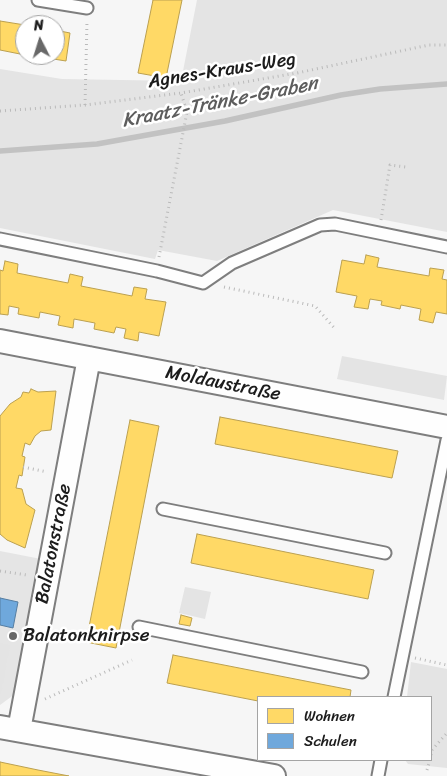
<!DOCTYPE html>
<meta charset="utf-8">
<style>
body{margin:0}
#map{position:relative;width:447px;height:776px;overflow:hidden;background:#f6f6f6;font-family:Sriracha,sans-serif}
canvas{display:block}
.legend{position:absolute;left:257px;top:696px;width:175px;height:65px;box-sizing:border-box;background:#fff;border:1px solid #a4a4a4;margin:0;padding:6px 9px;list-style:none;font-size:15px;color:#1c1c1c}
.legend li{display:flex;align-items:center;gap:10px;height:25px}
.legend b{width:25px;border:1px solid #a4a4a4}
.north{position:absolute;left:15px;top:15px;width:50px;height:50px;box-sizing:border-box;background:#fff;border:1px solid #a4a4a4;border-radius:50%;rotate:355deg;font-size:14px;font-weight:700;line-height:20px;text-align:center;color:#1c1c1c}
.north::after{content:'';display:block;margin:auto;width:18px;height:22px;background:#686868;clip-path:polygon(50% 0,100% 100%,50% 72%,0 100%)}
</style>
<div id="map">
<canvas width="447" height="776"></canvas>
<ul class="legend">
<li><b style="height:14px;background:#ffd966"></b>Wohnen</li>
<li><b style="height:14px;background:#6fa8dc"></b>Schulen</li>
</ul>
<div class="north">N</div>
</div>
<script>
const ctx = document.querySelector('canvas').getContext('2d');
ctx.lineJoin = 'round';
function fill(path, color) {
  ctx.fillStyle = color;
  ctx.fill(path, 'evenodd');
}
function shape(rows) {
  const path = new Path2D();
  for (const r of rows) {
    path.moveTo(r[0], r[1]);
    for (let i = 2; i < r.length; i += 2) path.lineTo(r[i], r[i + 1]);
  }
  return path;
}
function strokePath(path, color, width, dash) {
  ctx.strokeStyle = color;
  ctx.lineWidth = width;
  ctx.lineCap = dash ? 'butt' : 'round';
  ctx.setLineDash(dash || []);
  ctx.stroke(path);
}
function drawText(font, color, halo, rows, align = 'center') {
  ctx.font = font + ' Sriracha,sans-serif';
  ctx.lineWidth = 5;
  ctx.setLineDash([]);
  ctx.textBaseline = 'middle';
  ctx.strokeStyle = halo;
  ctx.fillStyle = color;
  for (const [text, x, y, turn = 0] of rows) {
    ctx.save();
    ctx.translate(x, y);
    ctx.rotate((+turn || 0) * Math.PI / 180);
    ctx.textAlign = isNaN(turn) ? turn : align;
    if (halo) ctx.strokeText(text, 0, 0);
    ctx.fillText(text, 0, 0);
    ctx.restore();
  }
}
const built = shape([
 [0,551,41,559,15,694,0,705]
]);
const green = shape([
 [197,0,447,0,447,232,333,210,217,261,158,250,155,259,0,228,0,69,62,79,181,81],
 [342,356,447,376,444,400,337,379],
 [185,587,211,592,205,619,179,613],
 [0,643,10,645,1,694,0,694],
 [411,662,447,669,447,768,408,764,405,760,431,760,431,697,407,697]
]);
const homes = shape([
 [153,0,182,0,166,78,138,73,153,0],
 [0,21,25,25,25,55,0,50,0,21],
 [55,30,70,33,66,61,28,55,55,55,55,30],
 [366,255,379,258,377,267,429,276,430,268,444,270,442,279,447,280,447,314,436,312,433,323,419,320,421,309,401,305,400,309,381,305,382,301,370,299,368,309,354,307,357,296,336,292,342,260,364,264,366,255],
 [5,261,18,264,17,273,68,283,70,274,83,277,81,286,132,296,134,287,147,289,145,299,166,302,159,336,139,332,138,341,124,338,126,329,116,327,114,333,94,329,95,323,74,319,73,328,58,325,60,316,40,312,39,318,18,314,19,308,9,306,8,315,0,314,0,270,3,271,5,261],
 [31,389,38,392,56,391,51,430,41,431,35,436,30,445,25,443,22,456,25,457,22,476,19,475,16,488,22,489,26,504,35,510,25,548,7,540,0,534,0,416,10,404,21,397,23,392,29,393,31,389],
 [220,417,398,451,392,478,215,444,220,417],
 [130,420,159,426,116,648,86,642,130,420],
 [197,534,374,570,368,599,191,563,197,534],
 [181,615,192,618,190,626,179,624,181,615],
 [173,655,351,690,350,697,258,697,258,701,167,683,173,655],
 [0,762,38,770,69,776,0,776,0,762]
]);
const schools = shape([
 [0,598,18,602,13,628,0,625,0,598]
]);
const stream = shape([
 [0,151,97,144,225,121,341,95,380,89,447,84]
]);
const path = shape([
 [85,105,87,21],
 [0,111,85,105,181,93,297,73,429,45,447,45],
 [381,220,390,165,406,167],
 [159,257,187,112,181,93],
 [224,287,315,306,336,330],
 [23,467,47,472],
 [0,571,27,575],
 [415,658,447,665],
 [45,699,132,660],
 [431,755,432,750,447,733],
 [427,770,430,760]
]);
const service = shape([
 [38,0,87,8],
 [0,239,157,271,203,283,232,263,320,225,335,224,447,247],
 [163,509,385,553],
 [139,627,362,672],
 [394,697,447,440],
 [378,776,381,760]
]);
const minor = shape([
 [0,341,447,427],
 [0,727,274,776],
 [19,730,89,358]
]);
const markers = [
 [13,636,5,"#686868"]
];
const streetNames = [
 ["Agnes-Kraus-Weg",222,71,-9],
 ["Moldaustraße",223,384,11],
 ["Balatonstraße",54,544,-79]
];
const poiNames = [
 ["Balatonknirpse",23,636]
];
const waterNames = [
 ["Kraatz-Tränke-Graben",220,103,-11]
];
fill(built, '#e5e5e5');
fill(green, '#e4e4e4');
fill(homes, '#ffd966');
strokePath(homes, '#bba050', 1);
fill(schools, '#6fa8dc');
strokePath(schools, '#567ea2', 1);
strokePath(stream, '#c2c2c2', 5.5);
strokePath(service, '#7e7e7e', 15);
strokePath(minor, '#7e7e7e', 26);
strokePath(path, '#bababa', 3, [1, 4]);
strokePath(service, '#fefefe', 11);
strokePath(minor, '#fefefe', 22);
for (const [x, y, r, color] of markers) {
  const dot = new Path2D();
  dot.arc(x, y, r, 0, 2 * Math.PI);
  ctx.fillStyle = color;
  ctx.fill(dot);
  strokePath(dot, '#fff', 2);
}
drawText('19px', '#1c1c1c', '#fff', streetNames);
drawText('19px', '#1c1c1c', '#fff', poiNames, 'left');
drawText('italic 20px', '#5d5d5d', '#fff', waterNames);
</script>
